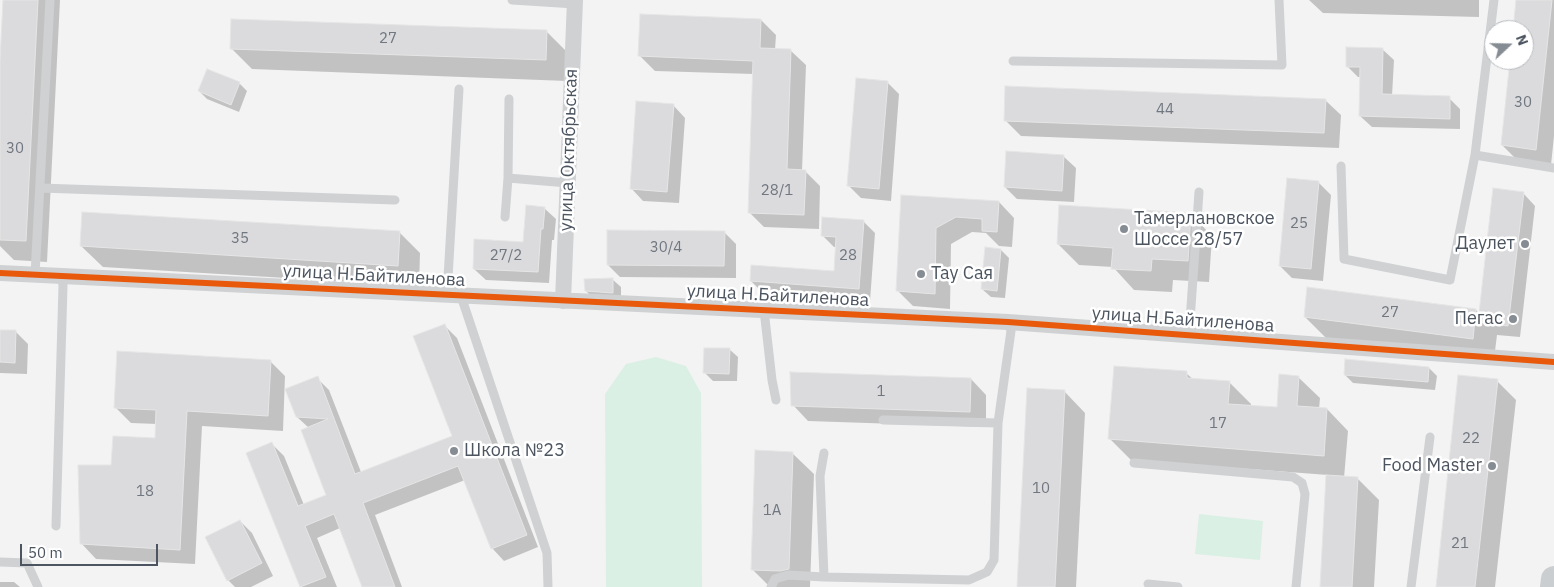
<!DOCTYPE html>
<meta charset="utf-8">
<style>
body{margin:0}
#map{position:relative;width:1554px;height:587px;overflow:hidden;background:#f3f3f3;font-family:"IBM Plex Sans",sans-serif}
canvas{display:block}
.north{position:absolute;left:1484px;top:20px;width:50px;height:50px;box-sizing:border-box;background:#fff;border:1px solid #b7bbbf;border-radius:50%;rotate:69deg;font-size:14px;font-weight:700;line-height:20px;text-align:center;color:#4b545f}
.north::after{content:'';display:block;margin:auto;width:18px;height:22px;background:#868c93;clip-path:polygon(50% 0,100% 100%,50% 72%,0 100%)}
.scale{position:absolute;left:20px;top:544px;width:138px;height:22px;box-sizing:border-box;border:2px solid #4b545f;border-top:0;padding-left:6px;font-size:15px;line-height:18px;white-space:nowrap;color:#4b545f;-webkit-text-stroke:4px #fff;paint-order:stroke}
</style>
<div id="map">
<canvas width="1554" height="587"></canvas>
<div class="north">N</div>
<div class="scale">50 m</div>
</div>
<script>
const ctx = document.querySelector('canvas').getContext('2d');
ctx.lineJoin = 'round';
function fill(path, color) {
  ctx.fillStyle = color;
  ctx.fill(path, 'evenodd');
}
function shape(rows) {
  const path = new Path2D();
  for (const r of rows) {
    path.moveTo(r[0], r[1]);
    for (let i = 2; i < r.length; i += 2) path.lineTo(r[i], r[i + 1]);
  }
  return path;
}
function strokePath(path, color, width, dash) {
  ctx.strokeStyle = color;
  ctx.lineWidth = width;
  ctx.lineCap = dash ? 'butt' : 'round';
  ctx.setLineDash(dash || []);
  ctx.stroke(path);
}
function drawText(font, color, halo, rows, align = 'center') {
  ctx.font = font + ' "IBM Plex Sans",sans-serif';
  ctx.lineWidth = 5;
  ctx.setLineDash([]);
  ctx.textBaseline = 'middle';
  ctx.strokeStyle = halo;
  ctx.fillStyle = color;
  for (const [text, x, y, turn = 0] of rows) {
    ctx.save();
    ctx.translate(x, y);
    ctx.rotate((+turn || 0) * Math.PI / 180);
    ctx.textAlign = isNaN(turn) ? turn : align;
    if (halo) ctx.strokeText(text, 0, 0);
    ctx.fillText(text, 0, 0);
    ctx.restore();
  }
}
const green = shape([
 [656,357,686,366,701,393,702,587,606,587,605,394,626,364],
 [1199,514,1263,521,1260,560,1195,554]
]);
const shadow = shape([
 [4,0,60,0,47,262,14,260,0,246,0,85],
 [1309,0,1479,0,1479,17,1323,13],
 [1518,0,1554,0,1554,136,1551,165,1518,161,1502,145,1511,60,1524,60,1524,30,1514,30],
 [761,20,776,35,775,50,791,51,806,65,802,171,805,171,820,186,819,229,764,227,749,212,754,74,655,71,640,56],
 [546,31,567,52,567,81,252,69,231,48],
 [1382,49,1394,60,1392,96,1449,98,1460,109,1460,129,1372,127,1360,116,1361,77,1358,77,1347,66],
 [887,82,899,94,891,201,861,198,849,186],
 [239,83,247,91,239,112,207,99,199,91],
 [1325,100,1341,115,1339,148,1021,136,1005,120],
 [673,105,685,118,679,203,643,201,631,188],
 [1063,156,1076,168,1074,202,1017,199,1005,187],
 [1288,180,1319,183,1331,195,1323,281,1292,278,1280,266],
 [1523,193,1535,206,1520,337,1497,335,1494,359,1326,338,1305,317,1476,310,1480,314],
 [902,196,999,202,1014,218,1012,247,999,246,986,233,972,232,951,244,950,309,913,306,897,290],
 [544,208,556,219,554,240,552,240,549,283,486,280,474,269,525,243],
 [1191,214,1212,236,1209,282,1173,280,1172,292,1134,290,1113,267,1079,265,1058,244],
 [863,221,875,233,870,301,763,293,751,281,835,272,836,247,834,247,822,235],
 [399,232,420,253,419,286,103,267,81,246],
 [724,232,736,244,736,278,620,277,608,265],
 [1001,250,1009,258,1005,298,991,297,982,289],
 [612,279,621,287,621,300,594,299,586,291],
 [445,326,457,338,538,547,504,561,492,548,465,480,375,515,402,587,363,587,340,528,317,538,337,587,302,587,247,454,272,444,284,456,304,505,328,495,309,428,297,417,317,378,329,390,361,472,453,437],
 [0,331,16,332,28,344,27,374,0,373],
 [729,349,738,357,737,381,713,381,705,373],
 [270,361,285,376,283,431,202,426,195,564,96,559,81,543,112,466,156,440,157,424,131,423,115,407],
 [1429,368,1437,376,1435,390,1353,383,1345,375],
 [1186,373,1194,380,1230,383,1251,404,1251,407,1278,409,1298,377,1320,398,1319,409,1327,409,1348,431,1344,478,1358,479,1379,500,1374,587,1321,587,1328,475,1131,460,1110,439],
 [971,379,986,395,986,427,808,421,793,405],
 [1497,381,1516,400,1495,587,1437,587],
 [1064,391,1085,413,1076,587,1018,587],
 [792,453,814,474,810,587,770,587,752,569],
 [240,521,252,533,273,576,251,587,235,587,228,580],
 [0,582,14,582,20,587,0,587]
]);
const building = shape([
 [3,0,38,0,26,241,0,240,0,59,3,0],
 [1516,0,1552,0,1536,150,1501,145,1510,60,1524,60,1524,30,1513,30,1516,0],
 [640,14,761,19,760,48,791,49,787,169,806,170,804,215,748,213,753,61,638,56,640,14],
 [231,19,547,30,546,60,230,49,231,19],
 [1346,47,1383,48,1382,94,1450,96,1450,119,1359,116,1360,67,1346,67,1346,47],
 [207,69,240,82,231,105,198,91,207,69],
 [856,78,888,81,879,189,847,186,856,78],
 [1005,86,1326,99,1324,133,1004,121,1005,86],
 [636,101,674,104,667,192,630,189,636,101],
 [1006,151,1064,155,1062,191,1004,187,1006,151],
 [1287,178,1319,181,1311,269,1279,266,1287,178],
 [1493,188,1524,192,1508,326,1478,322,1493,188],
 [901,195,999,201,997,232,982,231,982,219,956,217,936,228,935,294,896,291,901,195],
 [526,205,545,207,543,229,541,229,538,272,473,269,474,239,523,242,526,205],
 [1059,205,1191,213,1188,261,1152,259,1151,271,1111,269,1113,248,1057,244,1059,205],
 [82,212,400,231,398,266,80,246,82,212],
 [822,217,864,220,859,289,750,281,751,265,834,271,836,237,821,236,822,217],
 [607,230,725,231,724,266,607,265,607,230],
 [985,247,1001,249,997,291,981,289,985,247],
 [613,278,613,293,585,291,584,279,613,278],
 [1307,287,1476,309,1473,339,1304,317,1307,287],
 [445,324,527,535,491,549,458,466,363,503,395,587,362,587,334,514,305,526,326,577,300,587,246,453,272,442,298,506,326,495,301,430,328,419,296,417,285,389,318,376,355,474,452,436,413,336,445,324],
 [0,330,16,330,15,363,0,362,0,330],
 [704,348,730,348,729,374,703,373,704,348],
 [117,351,271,360,268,416,187,411,180,550,80,544,78,465,111,465,113,436,155,438,156,410,114,408,117,351],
 [1345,359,1429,367,1428,382,1344,375,1345,359],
 [1114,366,1187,371,1187,378,1230,381,1228,404,1277,407,1279,374,1299,376,1297,406,1327,408,1324,456,1108,439,1114,366],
 [790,372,971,378,970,412,791,406,790,372],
 [1458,375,1498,379,1475,587,1436,587,1458,375],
 [1027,388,1065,390,1055,587,1017,587,1027,388],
 [755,450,793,452,789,569,780,571,751,570,755,450],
 [1326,475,1358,477,1352,587,1320,587,1326,475],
 [240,520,262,563,227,581,205,537,240,520]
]);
const lane = shape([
 [512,0,575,4],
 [1013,61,1282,65,1279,0],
 [1475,155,1494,0],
 [1341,166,1344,259,1450,280,1475,155,1554,168],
 [508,178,568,183],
 [40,188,395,200],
 [505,217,508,178,509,99],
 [35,275,50,0],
 [447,295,459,89],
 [461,296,547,553,548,587],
 [764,310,772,380,776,400],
 [1189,335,1199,192],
 [883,420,998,423],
 [824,453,820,476,824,577,969,580,987,572,994,560,998,423,1011,331,1008,322],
 [1134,463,1293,477,1302,483,1305,494,1296,587],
 [56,526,63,286,62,276],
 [0,562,27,563,38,587],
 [1148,584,1178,587],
 [771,587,775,579,788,575,824,577],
 [1411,587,1430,437]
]);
const street = shape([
 [0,273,1008,322,1554,362],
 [563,301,575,0]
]);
const primary = shape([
 [1553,587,1554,579]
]);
const cycleway = shape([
 [0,273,1008,322,1554,362]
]);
const markers = [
 [1124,229,5,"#868c93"],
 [1525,244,5,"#868c93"],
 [921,274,5,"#868c93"],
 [1513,319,5,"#868c93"],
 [454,451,5,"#868c93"],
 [1492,466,5,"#868c93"]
];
const numberNames = [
 ["27",388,39],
 ["30",1523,103],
 ["44",1165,110],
 ["30",15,149],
 ["28/1",777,191],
 ["25",1299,224],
 ["35",240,239],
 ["30/4",666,248],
 ["27/2",506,256],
 ["28",848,256],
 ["27",1390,313],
 ["1",881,392],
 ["17",1218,424],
 ["22",1471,439],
 ["10",1041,489],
 ["18",145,492],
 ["1А",772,511],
 ["21",1460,544]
];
const streetNames = [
 ["улица Октябрьская",569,150,-88],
 ["улица Н.Байтиленова",374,276,3],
 ["улица Н.Байтиленова",778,296,3],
 ["улица Н.Байтиленова",1183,320,4]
];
const poiNames = [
 ["Тамерлановское",1134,219],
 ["Шоссе 28/57",1134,240],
 ["Даулет",1515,244,"right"],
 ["Тау Сая",931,274],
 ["Пегас",1503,319,"right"],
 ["Школа №23",464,451],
 ["Food Master",1482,466,"right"]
];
fill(green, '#daf0e4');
fill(shadow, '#0003');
fill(building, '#dbdbdd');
strokePath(building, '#e5e5e6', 1);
strokePath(lane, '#cfd1d3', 9);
strokePath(street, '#cfd1d3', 16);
strokePath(primary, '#cbced0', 26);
strokePath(cycleway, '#e8590c', 6);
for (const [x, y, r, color] of markers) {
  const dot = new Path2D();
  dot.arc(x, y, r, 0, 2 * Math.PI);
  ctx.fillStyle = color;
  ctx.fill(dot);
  strokePath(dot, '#fff', 2);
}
drawText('15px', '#707780', null, numberNames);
drawText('18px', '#4b545f', '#fff', streetNames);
drawText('18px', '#4b545f', '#fff', poiNames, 'left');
</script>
